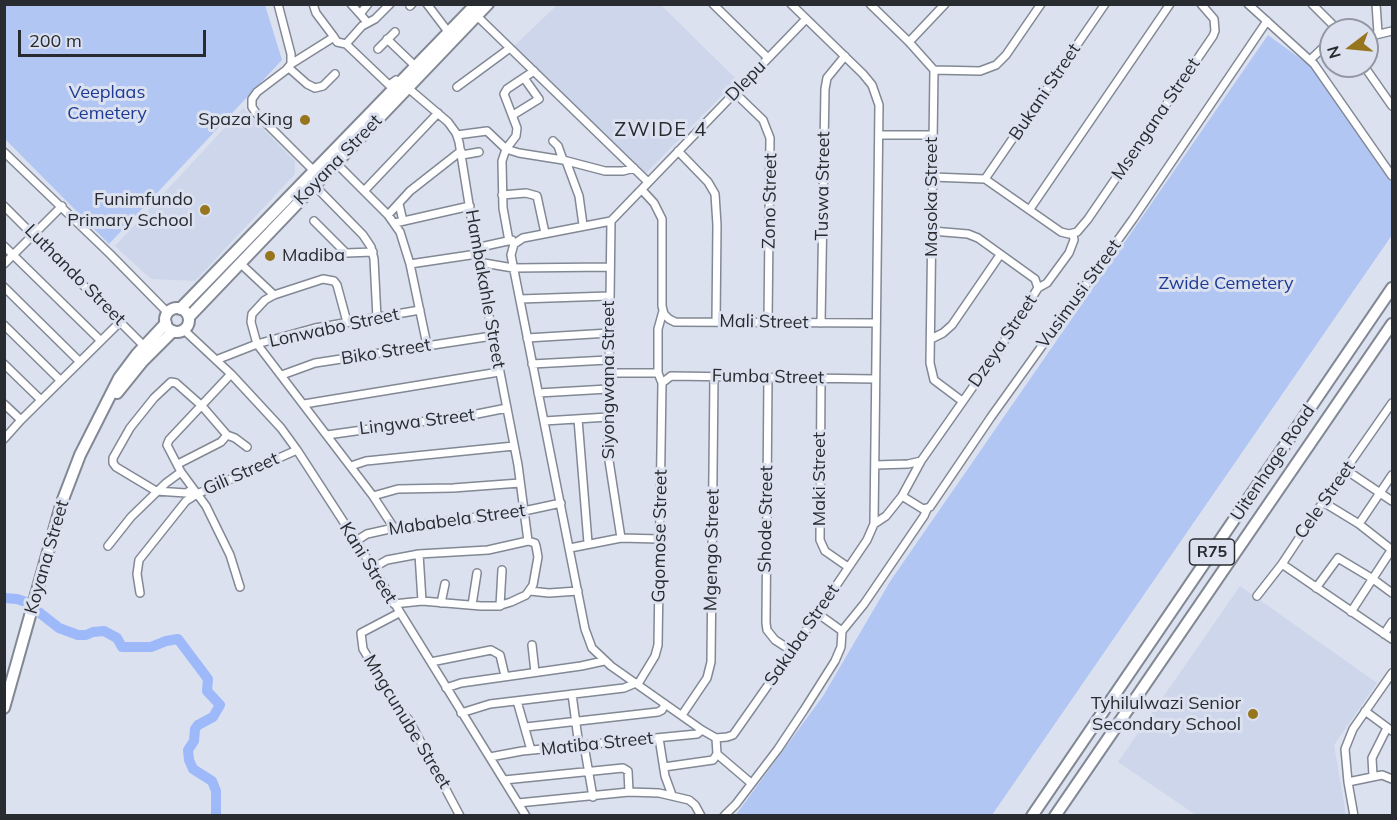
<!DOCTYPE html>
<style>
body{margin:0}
#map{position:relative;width:1397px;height:820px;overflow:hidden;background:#dbe1ef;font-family:Mulish,sans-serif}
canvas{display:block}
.frame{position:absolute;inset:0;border:6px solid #282b30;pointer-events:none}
.north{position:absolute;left:1319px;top:18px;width:60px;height:60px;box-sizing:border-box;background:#dbe1ef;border:2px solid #9398a3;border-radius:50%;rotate:254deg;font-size:16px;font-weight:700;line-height:24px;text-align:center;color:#282b30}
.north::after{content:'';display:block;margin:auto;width:21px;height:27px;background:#96751d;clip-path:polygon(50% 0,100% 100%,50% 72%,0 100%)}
.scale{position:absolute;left:18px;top:30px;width:188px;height:27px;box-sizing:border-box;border:3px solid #282b30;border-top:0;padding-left:8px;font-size:18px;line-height:21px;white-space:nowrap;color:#282b30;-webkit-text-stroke:4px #dbe1ef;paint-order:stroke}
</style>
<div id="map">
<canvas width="1397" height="820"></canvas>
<div class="frame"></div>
<div class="north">N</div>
<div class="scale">200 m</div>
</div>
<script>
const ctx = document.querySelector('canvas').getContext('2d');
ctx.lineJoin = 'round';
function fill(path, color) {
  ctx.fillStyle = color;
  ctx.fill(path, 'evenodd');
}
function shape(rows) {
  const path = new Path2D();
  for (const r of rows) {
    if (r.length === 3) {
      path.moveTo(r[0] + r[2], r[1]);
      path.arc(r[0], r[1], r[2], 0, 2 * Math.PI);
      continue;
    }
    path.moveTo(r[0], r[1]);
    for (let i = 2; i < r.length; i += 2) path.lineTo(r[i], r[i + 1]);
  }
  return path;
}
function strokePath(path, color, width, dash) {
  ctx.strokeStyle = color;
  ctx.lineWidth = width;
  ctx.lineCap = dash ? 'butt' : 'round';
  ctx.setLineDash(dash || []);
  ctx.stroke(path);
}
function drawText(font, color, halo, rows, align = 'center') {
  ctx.font = font + ' Mulish,sans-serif';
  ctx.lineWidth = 6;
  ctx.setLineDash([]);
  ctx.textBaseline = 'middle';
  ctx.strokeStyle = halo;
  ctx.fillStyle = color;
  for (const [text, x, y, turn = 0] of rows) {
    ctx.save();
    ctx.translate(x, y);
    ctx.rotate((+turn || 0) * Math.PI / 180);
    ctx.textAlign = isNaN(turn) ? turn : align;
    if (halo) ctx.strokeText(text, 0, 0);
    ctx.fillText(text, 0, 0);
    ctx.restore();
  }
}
const built = shape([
 [557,5,661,5,737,80,647,172,642,173,512,48],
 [243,108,295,161,295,174,195,281,151,279,115,246],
 [1240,586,1377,683,1334,745,1346,815,1196,815,1118,762]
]);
const green = shape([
 [4,5,265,5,282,60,109,244,5,139],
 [1268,35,1316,70,1392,183,1392,235,992,815,735,816,823,696,891,580]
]);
const river = shape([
 [4,598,17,599,26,602,59,628,78,635,86,635,93,632,104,631,117,638,122,647,151,647,166,641,178,639,208,679,207,691,220,705,213,717,198,725,195,729,194,741,188,750,189,760,193,769,212,781,216,791,216,816]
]);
const street = shape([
 [278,4,291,54,291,64,286,70,257,92,252,99,252,107,256,113,315,172],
 [313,4,316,13,334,37],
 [351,4,360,14],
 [427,4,446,29],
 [713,4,768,58],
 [870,4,909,42,934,70,930,363,934,380,962,401],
 [1248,4,1314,64,1392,176],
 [1312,4,1338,30],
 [1376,4,1378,33],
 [410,6,412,4],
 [477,16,648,182],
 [367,22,360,14,368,4],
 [1367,37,1392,31],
 [387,39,412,63],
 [909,42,945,4],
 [346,44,389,85,396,80],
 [378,49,395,32],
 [1310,60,1331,40],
 [291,64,334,37,337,42,346,44,362,26,375,19,390,4],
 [1364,66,1392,106],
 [289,68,307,84,315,88,323,86,335,74],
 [934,70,980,71,996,65,1006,55,1041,4],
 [457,87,510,48],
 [408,88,448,122,456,133,459,142,477,254,518,465,528,541],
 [735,93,763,120,770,138,768,322],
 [513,115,539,99,524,78],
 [457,135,487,131,506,149,519,153,563,160,605,171,623,171,634,168],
 [879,135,932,135],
 [553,141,558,146,563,160],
 [678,151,708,182,715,194,717,225,716,322],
 [4,152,110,254,168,313],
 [462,155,479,152],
 [566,161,579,196,583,225],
 [336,163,388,215,400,232,410,264,427,345],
 [932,177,985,179,1061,232,1069,234,1077,232,1088,219,1213,36,1215,31,1214,19,1201,4],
 [985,179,1105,4],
 [314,185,363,235,371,247,374,259,377,318],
 [642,190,654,203,662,219,662,306,664,314,669,319,675,322,875,323],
 [364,191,438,113],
 [502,195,526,193,537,196,545,233],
 [399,204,403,221],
 [4,206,144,346],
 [1030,209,1170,4],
 [388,215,410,191,461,151],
 [314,221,346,253,373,252],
 [611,221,523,238,514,244,511,255,585,629,592,648,611,666,702,730,716,738,727,737,733,735,738,728,792,651,867,540,874,524,879,105,872,85,863,74,791,4],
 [611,221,608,454,621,538],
 [611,221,806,19],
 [395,223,470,206],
 [509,241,503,208,502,161,506,149,516,136,517,128,504,94,507,89,534,71],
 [4,246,100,340],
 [476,248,512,240],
 [478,262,513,268,610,267],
 [4,264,62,206],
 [241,264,274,295],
 [410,264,477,254],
 [4,287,79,361],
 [1038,288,1047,283,1069,253,1074,240,1073,234],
 [520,299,609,296],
 [347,322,337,285,334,281,323,279,274,295,265,300,252,314,251,322,257,344,373,496,394,528],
 [821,323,825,89,827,78,845,56],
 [4,325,60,380],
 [184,330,231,374,281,428,297,450,356,541,526,816],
 [527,338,609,333],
 [931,339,943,333,952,325,1000,255],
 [216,360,257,344,315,328,420,310],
 [4,364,41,400],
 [532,364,608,360],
 [608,373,658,373],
 [231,374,169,440,167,445,181,472,206,506,230,555,240,587],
 [282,375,315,363,492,336],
 [768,376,766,623,767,630,775,640,792,651],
 [821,378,820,540,825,551,848,567],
 [662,383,671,376,875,379],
 [538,393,608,389],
 [4,404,21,420],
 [304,404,499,372],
 [578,419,588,543],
 [544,421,608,417],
 [227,435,235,438,247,447],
 [327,435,477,414,507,408],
 [4,439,21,420,121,321],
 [178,464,221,442,227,435,202,406,176,383,171,382,154,398,130,428,113,458,113,463,116,467,156,491,186,493,193,489],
 [875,465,908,464,921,461,996,354,1038,288,1035,279,978,238,968,234,932,231],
 [351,466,366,461,514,446],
 [1346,470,1392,501],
 [373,496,398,489,453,488,520,483],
 [902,496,921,461],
 [1323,502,1359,524,1392,550],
 [874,524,886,516,902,496,923,509,930,507,991,417,1133,219,1267,21],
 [1359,524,1392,475],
 [356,541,367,534,394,528,524,511,561,503],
 [108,546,131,517,166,483,181,472],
 [570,548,621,538,659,539],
 [419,554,422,601],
 [1282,564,1392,639],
 [373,568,387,560,419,554,488,550,528,541,535,543,536,546,538,557,533,585,526,595,511,602,498,606,481,606,422,601,394,604],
 [1316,588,1338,558,1373,579,1392,593],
 [530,591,549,593,578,591],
 [140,593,137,574,139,560,186,501,197,494,297,450],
 [1257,596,1282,564,1323,502,1392,403],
 [441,603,445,584],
 [472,605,477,573],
 [500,606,502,570],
 [1351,612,1392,549],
 [399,613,361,633,363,649,399,709,409,720,460,816],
 [817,613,842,631],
 [1384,634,1392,622],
 [532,645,535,672],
 [431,662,491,650,500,655,505,676],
 [638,684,655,656,658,645,662,383,658,373,658,329,663,311],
 [446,688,461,683,581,666,604,661],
 [572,694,579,746],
 [517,701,531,750],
 [1365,711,1392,731],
 [461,713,490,704,624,688,636,683],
 [682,715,707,678,711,662,714,376],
 [526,727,658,712,662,710,665,704],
 [659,738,665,776,672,795],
 [584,745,593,797],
 [717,754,751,783],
 [490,757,522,751,697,734,702,730],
 [664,767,713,760,717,754,716,738],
 [1373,776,1372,758,1387,728],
 [504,780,623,768,628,771,629,792],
 [1348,782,1382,775,1392,779],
 [518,803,629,792,659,793,689,800,695,805,701,816],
 [724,816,736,804,778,749,804,710,835,661,841,647,842,631,864,604,924,516,927,509],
 [1354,816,1348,782,1345,749,1353,729,1392,673]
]);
const secondary = shape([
 [177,320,12],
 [180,309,476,4],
 [189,317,488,4],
 [117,393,142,362,173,331],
 [4,708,62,502,80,455,119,378,137,354,166,323]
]);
const primary = shape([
 [1032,816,1392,288],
 [1055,816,1392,324]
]);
const markers = [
 [305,120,6,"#96751d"],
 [205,210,6,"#96751d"],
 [270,256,6,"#96751d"],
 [1253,714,6,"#96751d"]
];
const shields = [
 [1212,552,45]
];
const shieldNames = [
 ["R75",1212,552]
];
const streetNames = [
 ["Dlepu",746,81,-46],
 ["Bukani Street",1045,92,-56],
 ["Msengana Street",1156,119,-56],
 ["Koyana Street",338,160,-46],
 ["Tuswa Street",823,186,-89],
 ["Masoka Street",932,197,-90],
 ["Zono Street",770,201,-89],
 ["Luthando Street",75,275,45],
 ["Hambakahle Street",485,289,80],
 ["Vusimusi Street",1079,294,-54],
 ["Mali Street",764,322,1],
 ["Lonwabo Street",334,328,-12],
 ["Dzeya Street",1003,341,-56],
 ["Biko Street",386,352,-9],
 ["Fumba Street",768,377,1],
 ["Siyongwana Street",609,380,-90],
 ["Lingwa Street",417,422,-7],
 ["Uitenhage Road",1273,463,-56],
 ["Gili Street",241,474,-24],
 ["Maki Street",820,479,-90],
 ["Cele Street",1325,500,-55],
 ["Shode Street",766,519,-89],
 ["Mababela Street",457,520,-8],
 ["Gqomose Street",660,536,-89],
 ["Mgengo Street",712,550,-89],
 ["Koyana Street",47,557,-74],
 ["Kani Street",368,563,58],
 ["Sakuba Street",802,635,-56],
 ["Mngcunube Street",407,722,59],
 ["Matiba Street",597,744,-6]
];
const parkNames = [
 ["Veeplaas",107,93],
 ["Cemetery",107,114],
 ["Zwide Cemetery",1226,284]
];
const poiNames = [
 ["Spaza King",293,120],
 ["Funimfundo",193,200],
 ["Primary School",193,221],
 ["Madiba",282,256,"left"],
 ["Tyhilulwazi Senior",1241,704],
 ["Secondary School",1241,725]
];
const neighbourhoodNames = [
 ["ZWIDE 4",661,130]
];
fill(built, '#cdd6eb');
fill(green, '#b2c6f4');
strokePath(river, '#9db9fa', 10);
strokePath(street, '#828894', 10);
strokePath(secondary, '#828894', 14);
strokePath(primary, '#828894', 14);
strokePath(street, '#fff', 7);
strokePath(secondary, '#fff', 10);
strokePath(primary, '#fff', 10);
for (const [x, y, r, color] of markers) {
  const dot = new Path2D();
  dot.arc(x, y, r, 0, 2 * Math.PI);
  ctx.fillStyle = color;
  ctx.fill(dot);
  strokePath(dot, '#dbe1ef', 2);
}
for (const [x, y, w] of shields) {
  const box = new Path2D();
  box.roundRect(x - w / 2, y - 13, w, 26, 4.5);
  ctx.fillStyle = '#dbe1ef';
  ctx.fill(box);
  strokePath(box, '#282b30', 1.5);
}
drawText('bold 16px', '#282b30', null, shieldNames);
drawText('18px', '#282b30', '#dbe1ef', streetNames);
drawText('18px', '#1e3a95', '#dbe1ef', parkNames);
drawText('18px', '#282b30', '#dbe1ef', poiNames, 'right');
ctx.letterSpacing = '1.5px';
drawText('20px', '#282b30', '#dbe1ef', neighbourhoodNames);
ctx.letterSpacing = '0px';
</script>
